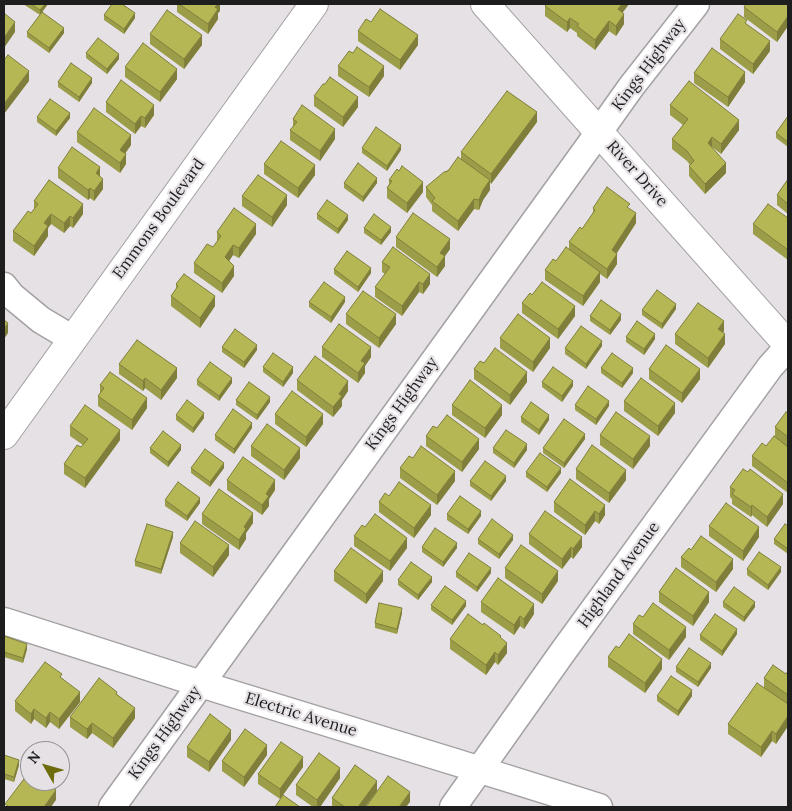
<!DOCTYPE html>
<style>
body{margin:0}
#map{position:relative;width:792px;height:811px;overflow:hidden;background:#e5e1e5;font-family:Lora,serif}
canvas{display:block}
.frame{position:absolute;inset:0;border:5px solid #1f1e1f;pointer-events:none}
.north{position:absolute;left:20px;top:741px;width:50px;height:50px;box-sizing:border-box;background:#e5e1e5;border:1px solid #969396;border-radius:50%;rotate:308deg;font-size:14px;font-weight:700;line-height:20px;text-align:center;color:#1f1e1f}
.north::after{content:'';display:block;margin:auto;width:18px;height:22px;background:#6e6d0d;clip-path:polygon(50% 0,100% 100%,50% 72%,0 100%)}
</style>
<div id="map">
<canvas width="792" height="811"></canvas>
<div class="frame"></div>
<div class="north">N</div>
</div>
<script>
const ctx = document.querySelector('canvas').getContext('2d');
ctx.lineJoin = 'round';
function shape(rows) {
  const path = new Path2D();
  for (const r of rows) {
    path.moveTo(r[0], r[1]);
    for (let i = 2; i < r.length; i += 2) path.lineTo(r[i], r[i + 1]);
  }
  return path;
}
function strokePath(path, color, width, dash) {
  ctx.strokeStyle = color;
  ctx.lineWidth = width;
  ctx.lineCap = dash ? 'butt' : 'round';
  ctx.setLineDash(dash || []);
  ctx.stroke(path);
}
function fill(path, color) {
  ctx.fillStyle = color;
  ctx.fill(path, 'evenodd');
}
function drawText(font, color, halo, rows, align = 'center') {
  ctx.font = font + ' Lora,serif';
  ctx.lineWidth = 4.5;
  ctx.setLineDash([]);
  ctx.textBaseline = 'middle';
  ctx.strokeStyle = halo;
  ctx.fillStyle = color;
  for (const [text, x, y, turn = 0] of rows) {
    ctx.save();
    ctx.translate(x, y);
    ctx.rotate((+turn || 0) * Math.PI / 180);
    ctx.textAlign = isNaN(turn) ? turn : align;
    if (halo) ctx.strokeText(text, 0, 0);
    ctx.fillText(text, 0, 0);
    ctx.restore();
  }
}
const minor = shape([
 [4,286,12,296,41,320,73,339],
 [4,621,220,690,455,762,599,807],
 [112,807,599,132,631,87,696,4],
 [453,807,562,653,770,367,788,347]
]);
const tertiary = shape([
 [485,4,788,345],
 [4,435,314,4]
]);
const wall = shape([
 [23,4,48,4,42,12,64,33,49,53,27,37,27,32,40,15],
 [177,4,220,4,220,11,218,13,218,19,208,34,177,12],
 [547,4,629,4,622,13,624,24,616,36,609,31,595,50,577,36,577,33,570,28,567,32,545,16,545,6],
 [788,4,788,26,777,42,744,17,744,7],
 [104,15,135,18,124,34,104,20],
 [371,22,418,45,400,70,358,41,358,31],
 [150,34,202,45,184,69,150,44],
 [720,39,770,51,753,74,720,49],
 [86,53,119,59,107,74,86,58],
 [338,66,384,76,369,97,338,76],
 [125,67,177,79,160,102,125,77],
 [694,73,745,82,728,107,694,83],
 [58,82,92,83,79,102,58,87],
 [314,96,358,107,343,127,314,106],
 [106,102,154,115,145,128,141,126,135,134,106,112],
 [670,105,739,130,721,154,712,147,726,173,705,194,689,176,689,166,690,165,687,161,672,149,672,139,683,125,670,115],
 [788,116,788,147,776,138,776,133],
 [37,117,70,118,56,136,37,122],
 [293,119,335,139,320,161,290,140,290,130,293,127],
 [537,122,491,184,490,182,490,190,483,200,479,210,474,209,458,231,432,211,432,205,426,197,426,187,461,160,461,152],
 [77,132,131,145,125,154,126,164,120,173,77,142],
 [362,148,401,150,387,171,362,153],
 [264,164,315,175,298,198,264,174],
 [58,168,100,177,103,189,94,201,90,198,88,200,58,178],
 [399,171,423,192,407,213,387,198,387,188,389,184,389,180],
 [788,179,788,214,777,205,777,195],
 [344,183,377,183,363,202,344,188],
 [242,196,287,205,272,227,242,206],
 [34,201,83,214,73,228,70,226,64,233,51,224,48,228,48,236,34,256,13,241,13,231,34,210],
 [593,208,630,209,636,223,617,253,617,264,607,279,600,274,600,282,583,306,545,280,545,270,569,250,569,242,582,229,593,214],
 [317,214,348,220,338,234,317,219],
 [788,218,788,260,753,234,753,224],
 [364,228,391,232,381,245,364,233],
 [217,232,256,234,239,258,233,255,229,261,234,276,222,293,194,273,194,263,213,247,217,242],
 [396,237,450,249,445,256,445,266,437,277,396,247],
 [382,262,430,284,423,294,419,292,402,316,375,297,375,287,385,274,382,272],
 [334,269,371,273,358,292,334,274],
 [176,284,215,306,200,328,171,306,171,296,176,289],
 [532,295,575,316,558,339,522,313,522,303],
 [309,302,345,302,331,323,309,307],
 [676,309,662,329,642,315,642,310],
 [346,314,396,324,379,348,346,324],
 [590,316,621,320,610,335,590,321],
 [724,331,723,333,725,344,708,368,675,344,675,334],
 [626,337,655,339,644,355,626,342],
 [500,338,550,348,533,372,500,348],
 [602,346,586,369,565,354,565,348],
 [222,347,257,350,244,368,222,352],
 [322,347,371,357,365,366,365,373,358,383,322,357],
 [484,363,527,382,510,405,474,379,474,369],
 [119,364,177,378,161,400,145,388,143,391,119,374],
 [263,367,293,373,283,387,263,372],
 [601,368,633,373,622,388,601,373],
 [649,369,700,379,682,403,649,379],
 [197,380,232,383,219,401,197,385],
 [297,380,348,391,342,400,342,406,333,417,297,390],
 [542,382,573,386,562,402,542,387],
 [100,385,147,408,132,430,98,406,98,396,100,394],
 [236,400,270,402,257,420,236,405],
 [624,401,675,413,658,436,624,411],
 [452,405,502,415,485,438,452,415],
 [575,405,609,406,596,425,575,410],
 [788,413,788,493,752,466,752,456,766,446,775,437,775,427],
 [275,414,323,424,306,447,275,424],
 [176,415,204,418,193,433,176,420],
 [521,417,549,420,539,435,521,422],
 [70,426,120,440,85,488,64,474,64,464,83,445,70,436],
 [252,428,234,454,215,440,215,435],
 [437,428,479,449,462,472,426,446,426,436],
 [600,435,650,446,633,469,600,445],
 [585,439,564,468,543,453,543,448],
 [251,446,300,458,284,480,251,456],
 [150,448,181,450,168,467,150,453],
 [493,448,527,450,514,468,493,453],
 [413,458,455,481,437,505,400,478,400,468],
 [191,468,224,468,210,487,191,473],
 [576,469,626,480,609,503,576,479],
 [526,472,561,473,547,492,526,477],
 [570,479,605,515,599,524,595,521,585,535,554,512,554,502],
 [227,480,275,490,269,499,269,506,262,515,227,490],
 [470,481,506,481,491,501,470,486],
 [730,487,783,504,767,527,752,515,751,517,732,504,732,499,730,497],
 [389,496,431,515,414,538,379,512,379,502],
 [165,500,200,503,187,521,165,506],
 [202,514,253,523,246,533,246,539,239,550,202,524],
 [447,514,481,516,468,534,447,520],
 [709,526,759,537,743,561,709,536],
 [788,526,788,554,774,544,774,539],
 [365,527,407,548,390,571,354,546,354,536],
 [529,534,582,547,573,559,571,557,562,569,529,544],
 [173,537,161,574,135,566,135,561],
 [478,539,513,540,499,559,478,544],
 [180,543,229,555,213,577,180,553],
 [422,547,457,548,443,567,422,552],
 [691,550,733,569,716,592,681,567,681,557],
 [505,568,558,581,542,604,505,578],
 [747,569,781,572,768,590,747,575],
 [334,571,383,581,366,604,334,581],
 [456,572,491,573,477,592,456,577],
 [398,580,432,582,418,600,398,585],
 [659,592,709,602,693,626,659,602],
 [481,602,534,614,524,629,520,626,514,635,481,612],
 [723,602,755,607,744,622,723,607],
 [431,605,466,606,452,625,431,610],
 [402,613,397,634,375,628,375,623],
 [643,617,686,637,669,660,633,634,633,624],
 [737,634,722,656,700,640,700,635],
 [4,636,27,649,23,663,4,657],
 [501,638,507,653,498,665,495,662,486,675,450,649,450,639],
 [619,648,662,669,645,693,608,667,608,657],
 [676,667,711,668,698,687,676,672],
 [788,671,788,726,776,744,772,741,761,757,728,734,728,724,764,688,764,678,786,674],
 [62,678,80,702,59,729,50,722,46,728,34,719,31,724,15,711,15,701],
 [117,694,135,718,113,748,92,733,87,739,70,727,70,717],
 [657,696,692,696,678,716,657,701],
 [231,740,209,772,187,757,187,747],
 [4,755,19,765,14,782,4,779],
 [267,755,244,787,222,771,222,761],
 [303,767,280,799,258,784,258,774],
 [340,778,320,807,313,807,296,795,296,785],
 [377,791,365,807,332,807,332,798]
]);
const shadedWall = shape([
 [45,4,48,4,40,15,40,10],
 [218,4,220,4,220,11,218,13,218,19,208,34,208,24,215,7],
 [622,4,629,4,618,19,618,9],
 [135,13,135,18,124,34,124,29],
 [624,14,624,24,616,36,616,26],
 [788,16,788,26,777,42,777,32],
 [570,18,570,28,567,32,567,22],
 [609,21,609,31,595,50,595,40],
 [15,22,15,32,4,48,4,38],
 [64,28,64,33,49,53,49,48],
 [202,35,202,45,184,69,184,59],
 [418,35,418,45,400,70,400,60],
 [770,41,770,51,753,74,753,64],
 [119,54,119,59,107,74,107,69],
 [384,66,384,76,369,97,369,87],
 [177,69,177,79,160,102,160,92],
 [29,71,29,81,4,114,4,104],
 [745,72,745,82,728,107,728,97],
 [92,78,92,83,79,102,79,97],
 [358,97,358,107,343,127,343,117],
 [154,105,154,115,145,128,145,118],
 [537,112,537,122,491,184,491,174],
 [70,113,70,118,56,136,56,131],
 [141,116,141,126,135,134,135,124],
 [739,120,739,130,721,154,721,144],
 [335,129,335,139,320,161,320,151],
 [131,135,131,145,120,160,120,150],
 [712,137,712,147,708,143],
 [401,145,401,150,387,171,387,166],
 [126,154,126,164,120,173,120,163],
 [726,163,726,173,705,194,705,184],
 [315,165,315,175,298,198,298,188],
 [100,167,100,177,96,173],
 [377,178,377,183,363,202,363,197],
 [103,179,103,189,94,201,94,191],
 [490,180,490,190,483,200,479,210,479,200,483,190],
 [423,182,423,192,407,213,407,203],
 [90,188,90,198,88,200,88,190],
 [287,195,287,205,272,227,272,217],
 [474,199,474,209,458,231,458,221],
 [83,204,83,214,73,228,73,218],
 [636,213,636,223,612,260,612,250],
 [51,214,51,224,48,228,48,236,34,256,34,246,44,223],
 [348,215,348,220,338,234,338,229],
 [70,216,70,226,64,233,64,223],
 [256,224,256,234,239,258,239,248],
 [391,227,391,232,381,245,381,240],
 [450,239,450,249,445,256,445,266,437,277,437,267,440,253],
 [233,245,233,255,225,267,225,257],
 [617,254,617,264,607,279,607,269],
 [234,266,234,276,222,293,222,283],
 [371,268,371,273,358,292,358,287],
 [600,272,600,282,583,306,583,296],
 [430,274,430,284,423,294,423,284],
 [419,282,419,292,402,316,402,306],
 [215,296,215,306,200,328,200,318],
 [345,297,345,302,331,323,331,317],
 [676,304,676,309,662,329,662,324],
 [575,306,575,316,558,339,558,329],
 [396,314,396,324,379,348,379,338],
 [621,314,621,320,610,335,610,330],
 [724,321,724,331,718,339,718,329],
 [8,323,8,333,4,339,4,329],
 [655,334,655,339,644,355,644,349],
 [725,334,725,344,708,368,708,358],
 [550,338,550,348,533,372,533,362],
 [602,341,602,346,586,369,586,364],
 [257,345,257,350,244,368,244,362],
 [371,347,371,357,365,366,365,373,358,383,358,373,361,361],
 [293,367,293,373,283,387,283,382],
 [177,368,177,378,161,400,161,390],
 [633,368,633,373,622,388,622,383],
 [700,369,700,379,682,403,682,393],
 [527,372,527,382,510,405,510,395],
 [145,378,145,388,143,391,143,381],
 [232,378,232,383,219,401,219,396],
 [348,381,348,391,342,400,342,406,333,417,333,407,339,394],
 [573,381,573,386,562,402,562,396],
 [270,397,270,402,257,420,257,415],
 [147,398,147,408,132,430,132,420],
 [609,401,609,406,596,425,596,419],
 [675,403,675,413,658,436,658,426],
 [502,405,502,415,485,438,485,428],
 [204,413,204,418,193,433,193,428],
 [323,414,323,424,306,447,306,437],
 [549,415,549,420,539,435,539,430],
 [252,423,252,428,234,454,234,449],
 [120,430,120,440,85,488,85,478],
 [585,434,585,439,564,468,564,463],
 [650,436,650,446,633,469,633,459],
 [479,439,479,449,462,472,462,462],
 [527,444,527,450,514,468,514,463],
 [181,445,181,450,168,467,168,462],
 [300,448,300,458,284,480,284,470],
 [224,463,224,468,210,487,210,482],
 [561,468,561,473,547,492,547,487],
 [626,470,626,480,609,503,609,493],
 [455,471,455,481,437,505,437,495],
 [506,476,506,481,491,501,491,496],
 [275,480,275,490,269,499,269,506,262,515,262,505,266,494],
 [783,494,783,504,767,527,767,517],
 [200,498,200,503,187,521,187,516],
 [431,505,431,515,414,538,414,528],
 [605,505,605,515,599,524,599,514],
 [752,505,752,515,751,517,751,507],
 [481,511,481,516,468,534,468,529],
 [595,511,595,521,585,535,585,525],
 [253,513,253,523,246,533,246,539,239,550,239,540,244,527],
 [759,527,759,537,743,561,743,551],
 [173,532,173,537,161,574,161,569],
 [513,535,513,540,499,559,499,554],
 [582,537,582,547,573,559,573,549],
 [407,538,407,548,390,571,390,561],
 [457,543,457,548,443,567,443,562],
 [229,545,229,555,213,577,213,567],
 [571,547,571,557,562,569,562,559],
 [733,559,733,569,716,592,716,582],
 [781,567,781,572,768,590,768,585],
 [491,568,491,573,477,592,477,587],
 [383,571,383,581,366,604,366,594],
 [558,571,558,581,542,604,542,594],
 [432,577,432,582,418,600,418,595],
 [709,592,709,602,693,626,693,616],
 [466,601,466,606,452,625,452,620],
 [755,602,755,607,744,622,744,617],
 [534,604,534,614,524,629,524,619],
 [402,608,402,613,397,634,397,629],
 [520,616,520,626,514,635,514,625],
 [686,627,686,637,669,660,669,650],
 [737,629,737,634,722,656,722,651],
 [507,643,507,653,498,665,498,655],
 [27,644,27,649,23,663,23,658],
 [495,652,495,662,486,675,486,665],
 [662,659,662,669,645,693,645,683],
 [711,663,711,668,698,687,698,682],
 [692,690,692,696,678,716,678,711],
 [80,692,80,702,59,729,59,719],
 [135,708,135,718,113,748,113,738],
 [34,709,34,719,31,724,31,714],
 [50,712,50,722,46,728,46,718],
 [788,716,788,726,776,744,776,734],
 [92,723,92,733,87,739,87,729],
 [231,730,231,740,209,772,209,762],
 [772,731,772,741,761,757,761,747],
 [267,745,267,755,244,787,244,777],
 [303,757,303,767,280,799,280,789],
 [19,760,19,765,14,782,14,777],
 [340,768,340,778,320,807,317,807,317,800],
 [377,781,377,791,365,807,358,807],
 [56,790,56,800,51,807,44,807],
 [410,792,410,802,406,807,399,807]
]);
const building = shape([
 [31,4,45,4,40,10,31,4],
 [112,4,122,4,135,13,124,29,104,15,112,4],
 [179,4,218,4,215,7,218,9,208,24,179,4],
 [547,4,622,4,618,9,624,14,616,26,609,21,595,40,577,26,579,24,570,18,567,22,545,6,547,4],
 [746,4,788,4,788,16,777,32,744,7,746,4],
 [380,9,418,35,400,60,358,31,366,19,371,22,380,9],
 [167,10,202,35,184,59,150,34,167,10],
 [42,12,64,28,49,48,27,32,42,12],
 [4,13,15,22,4,38,4,13],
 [738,14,747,20,745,23,770,41,753,64,720,39,738,14],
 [98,38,119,54,107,69,86,53,98,38],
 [143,43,177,69,160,92,125,67,143,43],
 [357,47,384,66,369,87,338,66,349,51,353,53,357,47],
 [712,48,745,72,728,97,694,73,712,48],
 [8,55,29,71,4,104,4,60,8,55],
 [71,63,92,78,79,97,58,82,71,63],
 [330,77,358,97,343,117,314,96,323,84,325,84,330,77],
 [121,80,154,105,145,118,141,116,135,124,106,102,121,80],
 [689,81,739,120,721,144,712,137,708,143,726,163,705,184,689,166,694,161,687,151,672,139,688,119,670,105,689,81],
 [507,91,537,112,491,174,461,152,507,91],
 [50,99,70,113,56,131,37,117,50,99],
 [302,105,335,129,320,151,290,130,297,122,293,119,302,105],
 [94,108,131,135,120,150,126,154,120,163,77,132,94,108],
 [788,116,788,142,776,133,788,116],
 [376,127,401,145,387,166,362,148,376,127],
 [281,141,315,165,298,188,264,164,281,141],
 [72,147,100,167,96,173,103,179,94,191,90,188,88,190,58,168,72,147],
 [458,157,490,180,483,190,479,200,474,199,458,221,432,201,435,198,426,187,444,172,448,171,458,157],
 [358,163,377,178,363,197,344,183,358,163],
 [402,166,423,182,407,203,387,188,392,181,389,180,397,169,399,171,402,166],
 [258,175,287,195,272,217,242,196,258,175],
 [788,179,788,204,777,195,788,179],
 [49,180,83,204,73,218,70,216,64,223,51,214,44,223,48,226,34,246,13,231,28,211,31,213,38,204,34,201,49,180],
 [607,187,630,204,627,207,636,213,612,250,617,254,607,269,569,242,580,227,582,229,595,210,593,208,607,187],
 [327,200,348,215,338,229,317,214,327,200],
 [768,204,788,218,788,250,753,224,768,204],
 [234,208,256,224,239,248,233,245,225,257,234,266,222,283,194,263,207,244,213,247,221,236,217,232,234,208],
 [413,213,450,239,440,253,445,256,437,267,396,237,413,213],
 [374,214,391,227,381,240,364,228,374,214],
 [393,247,430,274,423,284,419,282,402,306,375,287,390,267,382,262,393,247],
 [566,247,600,272,583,296,545,270,553,259,556,261,566,247],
 [347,251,371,268,358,287,334,269,347,251],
 [184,274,215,296,200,318,171,296,178,286,176,284,184,274],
 [324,282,345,297,331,317,309,302,324,282],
 [542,282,575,306,558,329,522,303,530,293,532,295,542,282],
 [657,290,676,304,662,324,642,310,657,290],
 [363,291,396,314,379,338,346,314,363,291],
 [601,300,621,314,610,330,590,316,601,300],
 [698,303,724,321,718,329,725,334,708,358,675,334,698,303],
 [518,314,550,338,533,362,500,338,518,314],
 [4,320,8,323,4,329,4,320],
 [637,321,655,334,644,349,626,337,637,321],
 [339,324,371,347,361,361,365,363,358,373,322,347,339,324],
 [581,326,602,341,586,364,565,348,581,326],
 [235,329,257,345,244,362,222,347,235,329],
 [137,340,177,368,161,390,145,378,143,381,119,364,137,340],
 [666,345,700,369,682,393,649,369,666,345],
 [495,348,527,372,510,395,474,369,480,361,484,363,495,348],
 [273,353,293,367,283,382,263,367,273,353],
 [612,353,633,368,622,383,601,368,612,353],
 [315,356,348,381,339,394,342,396,333,407,297,380,315,356],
 [210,362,232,378,219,396,197,380,210,362],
 [553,367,573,381,562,396,542,382,553,367],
 [110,372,147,398,132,420,98,396,104,388,100,385,110,372],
 [641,378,675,403,658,426,624,401,641,378],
 [470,380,502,405,485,428,452,405,470,380],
 [249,382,270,397,257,415,236,400,249,382],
 [588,386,609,401,596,419,575,405,588,386],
 [292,391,323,414,306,437,275,414,292,391],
 [187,400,204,413,193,428,176,415,187,400],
 [531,402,549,415,539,430,521,417,531,402],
 [85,405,120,430,85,478,64,464,77,445,81,447,88,439,70,426,85,405],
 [233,409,252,423,234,449,215,435,233,409],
 [616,412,650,436,633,459,600,435,616,412],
 [786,412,788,413,788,437,775,427,786,412],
 [447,415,479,439,462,462,426,436,433,426,437,428,447,415],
 [564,419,585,434,564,463,543,448,564,419],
 [267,424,300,448,284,470,251,446,267,424],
 [506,430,527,444,514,463,493,448,506,430],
 [163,431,181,445,168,462,150,448,163,431],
 [774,436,788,447,788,483,752,456,762,443,766,446,774,436],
 [592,445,626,470,609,493,576,469,592,445],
 [421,446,455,471,437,495,400,468,409,456,413,458,421,446],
 [205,449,224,463,210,482,191,468,205,449],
 [540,453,561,468,547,487,526,472,540,453],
 [243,457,275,480,266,494,269,496,262,505,227,480,243,457],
 [485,461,506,476,491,496,470,481,485,461],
 [743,469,748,472,750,469,783,494,767,517,752,505,751,507,732,494,735,490,730,487,743,469],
 [570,479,605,505,599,514,595,511,585,525,554,502,570,479],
 [178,482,200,498,187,516,165,500,178,482],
 [399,482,431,505,414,528,379,502,385,493,389,496,399,482],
 [219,489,253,513,244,527,246,529,239,540,202,514,219,489],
 [460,496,481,511,468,529,447,514,460,496],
 [726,503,759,527,743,551,709,526,726,503],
 [545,511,582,537,573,549,571,547,562,559,529,534,545,511],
 [375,514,407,538,390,561,354,536,362,525,365,527,375,514],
 [492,519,513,535,499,554,478,539,492,519],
 [195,521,229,545,213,567,180,543,195,521],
 [147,524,173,532,161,569,135,561,147,524],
 [785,524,788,526,788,549,774,539,785,524],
 [435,528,457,543,443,562,422,547,435,528],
 [701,536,733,559,716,582,681,557,689,548,691,550,701,536],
 [521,545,558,571,542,594,505,568,521,545],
 [351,548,383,571,366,594,334,571,351,548],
 [759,552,781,567,768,585,747,569,759,552],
 [469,553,491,568,477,587,456,572,469,553],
 [411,562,432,577,418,595,398,580,411,562],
 [676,568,709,592,693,616,659,592,676,568],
 [498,578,534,604,524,619,520,616,514,625,481,602,498,578],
 [445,586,466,601,452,620,431,605,445,586],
 [734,587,755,602,744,617,723,602,734,587],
 [379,603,402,608,397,629,375,623,379,603],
 [653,603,686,627,669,650,633,624,639,615,643,617,653,603],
 [468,614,483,625,484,623,501,636,500,637,507,643,498,655,495,652,486,665,450,639,468,614],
 [715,614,737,629,722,651,700,635,715,614],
 [629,634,662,659,645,683,608,657,616,646,619,648,629,634],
 [4,636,27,644,23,658,4,652,4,636],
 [689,648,711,663,698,682,676,667,689,648],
 [45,662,62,674,60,677,80,692,59,719,50,712,46,718,34,709,31,714,15,701,45,662],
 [773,665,786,674,788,671,788,695,764,678,773,665],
 [671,676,692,690,678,711,657,696,671,676],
 [99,678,117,692,116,694,135,708,113,738,92,723,87,729,70,717,99,678],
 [757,683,788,704,788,716,776,734,772,731,761,747,728,724,757,683],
 [210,714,231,730,209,762,187,747,210,714],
 [245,729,267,745,244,777,222,761,245,729],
 [281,742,303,757,280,789,258,774,281,742],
 [319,753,340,768,317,800,296,785,319,753],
 [4,755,19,760,14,777,4,774,4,755],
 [355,765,377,781,358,807,345,807,332,798,355,765],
 [30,771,30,781,44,781,56,790,44,807,9,807,5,804,30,771],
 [388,776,410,792,399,807,366,807,388,776],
 [283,795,300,807,275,807,283,795]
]);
const streetNames = [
 ["Kings Highway",649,65,-53],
 ["River Drive",637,174,48],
 ["Emmons Boulevard",159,219,-54],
 ["Kings Highway",402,404,-54],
 ["Highland Avenue",619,575,-54],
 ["Electric Avenue",301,715,17],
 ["Kings Highway",165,733,-54]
];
strokePath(minor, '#a4a1a4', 29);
strokePath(tertiary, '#a4a1a4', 30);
strokePath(minor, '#fff', 26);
strokePath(tertiary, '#fff', 28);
fill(wall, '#9c9d48');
fill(shadedWall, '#7f7f3b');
fill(building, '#b5b654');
strokePath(building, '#7f7f3b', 1);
drawText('16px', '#1f1e1f', '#e5e1e5', streetNames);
</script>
